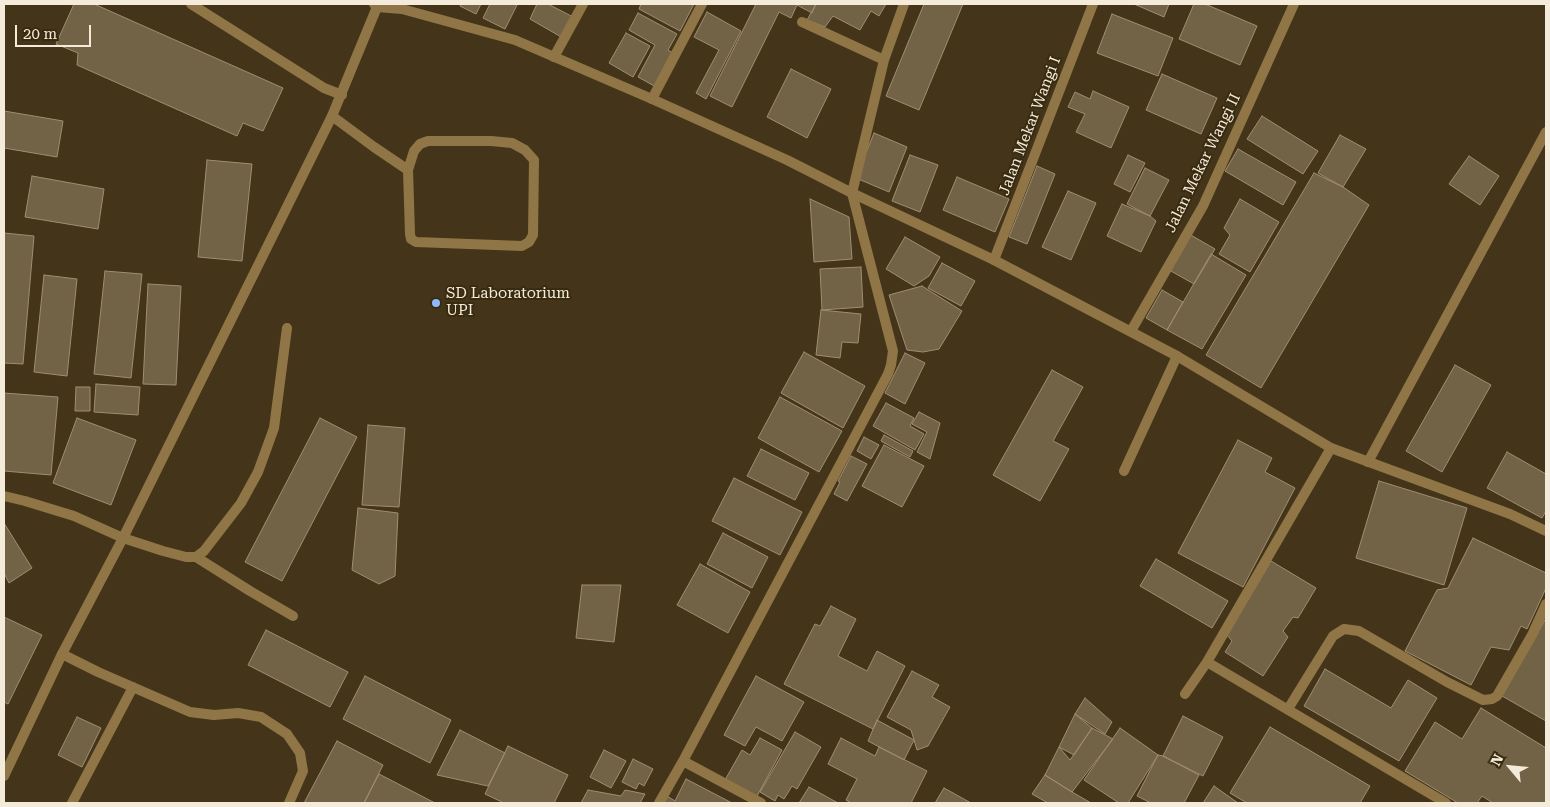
<!DOCTYPE html>
<style>
body{margin:0}
#map{position:relative;width:1550px;height:807px;overflow:hidden;background:#44351a;font-family:"Roboto Serif",serif}
canvas{display:block}
.frame{position:absolute;inset:0;border:5px solid #f4ebdb;pointer-events:none}
.north{position:absolute;left:1485px;top:742px;width:50px;height:50px;-webkit-text-stroke:4px #392b10;paint-order:stroke;rotate:298deg;font-size:14px;font-weight:700;line-height:20px;text-align:center;color:#f4ebdb}
.north::after{content:'';display:block;margin:auto;width:18px;height:22px;background:#f4ebdb;clip-path:polygon(50% 0,100% 100%,50% 72%,0 100%)}
.scale{position:absolute;left:15px;top:25px;width:76px;height:22px;box-sizing:border-box;border:2px solid #f4ebdb;border-top:0;padding-left:6px;font-size:15px;line-height:18px;white-space:nowrap;color:#f4ebdb;-webkit-text-stroke:4px #392b10;paint-order:stroke}
</style>
<div id="map">
<canvas width="1550" height="807"></canvas>
<div class="frame"></div>
<div class="north">N</div>
<div class="scale">20 m</div>
</div>
<script>
const ctx = document.querySelector('canvas').getContext('2d');
ctx.lineJoin = 'round';
function fill(path, color) {
  ctx.fillStyle = color;
  ctx.fill(path, 'evenodd');
}
function shape(rows) {
  const path = new Path2D();
  for (const r of rows) {
    path.moveTo(r[0], r[1]);
    for (let i = 2; i < r.length; i += 2) path.lineTo(r[i], r[i + 1]);
  }
  return path;
}
function strokePath(path, color, width, dash) {
  ctx.strokeStyle = color;
  ctx.lineWidth = width;
  ctx.lineCap = dash ? 'butt' : 'round';
  ctx.setLineDash(dash || []);
  ctx.stroke(path);
}
function drawText(font, color, halo, rows, align = 'center') {
  ctx.font = font + ' "Roboto Serif",serif';
  ctx.lineWidth = 4;
  ctx.setLineDash([]);
  ctx.textBaseline = 'middle';
  ctx.strokeStyle = halo;
  ctx.fillStyle = color;
  for (const [text, x, y, turn = 0] of rows) {
    ctx.save();
    ctx.translate(x, y);
    ctx.rotate((+turn || 0) * Math.PI / 180);
    ctx.textAlign = isNaN(turn) ? turn : align;
    if (halo) ctx.strokeText(text, 0, 0);
    ctx.fillText(text, 0, 0);
    ctx.restore();
  }
}
const building = shape([
 [74,4,94,4,283,88,263,131,243,123,237,136,77,65,78,53,56,44,74,4],
 [461,4,481,4,476,14,460,6,461,4],
 [490,4,514,4,517,5,505,29,483,18,490,4],
 [537,4,548,4,575,18,563,38,530,19,537,4],
 [641,4,694,4,680,31,639,9,641,4],
 [756,4,816,4,812,13,797,5,791,18,779,12,732,107,710,96,756,4],
 [816,4,886,4,879,16,871,11,860,30,833,16,825,27,807,20,816,4],
 [924,4,963,4,919,110,886,96,924,4],
 [1134,4,1169,4,1164,17,1134,4],
 [1194,4,1205,4,1257,26,1240,65,1179,39,1194,4],
 [707,12,741,31,706,99,696,93,719,50,694,37,707,12],
 [638,13,677,34,668,50,673,53,656,87,638,77,655,45,629,30,638,13],
 [1112,14,1173,38,1158,76,1097,53,1112,14],
 [626,33,650,46,633,77,609,63,626,33],
 [791,69,831,89,807,138,767,117,791,69],
 [1162,74,1217,98,1201,134,1146,110,1162,74],
 [1093,91,1129,107,1111,148,1076,132,1085,114,1068,107,1075,92,1090,99,1093,91],
 [4,111,63,121,57,157,4,148,4,111],
 [1262,116,1318,151,1303,174,1247,139,1262,116],
 [874,133,907,147,889,192,856,178,874,133],
 [1340,135,1366,149,1343,187,1318,173,1340,135],
 [1238,149,1296,182,1283,205,1225,171,1238,149],
 [910,155,938,165,920,212,892,201,910,155],
 [1128,155,1145,163,1130,192,1114,184,1128,155],
 [1469,156,1499,176,1480,205,1449,184,1469,156],
 [207,160,252,164,242,261,198,257,207,160],
 [1037,166,1055,174,1027,244,1009,237,1037,166],
 [1145,168,1169,180,1150,216,1127,204,1145,168],
 [1314,173,1343,187,1369,205,1261,388,1206,355,1314,173],
 [32,176,104,189,98,229,25,217,32,176],
 [957,177,1009,199,995,232,943,210,957,177],
 [1068,191,1096,203,1071,260,1042,247,1068,191],
 [810,199,849,217,852,259,814,262,810,199],
 [1240,199,1279,222,1250,272,1219,254,1230,235,1224,228,1240,199],
 [1122,204,1150,216,1156,221,1141,252,1107,236,1122,204],
 [4,233,34,236,23,364,4,363,4,233],
 [1189,234,1215,249,1194,284,1169,270,1189,234],
 [905,237,940,257,929,276,914,286,886,269,905,237],
 [1211,254,1246,275,1202,349,1167,330,1211,254],
 [942,263,975,281,961,306,928,288,942,263],
 [861,267,863,307,822,310,820,269,861,267],
 [105,271,142,274,131,378,94,374,105,271],
 [44,275,77,279,67,376,34,372,44,275],
 [148,284,181,286,176,385,143,384,148,284],
 [922,286,962,311,939,349,923,352,907,350,889,295,922,286],
 [1162,290,1183,302,1167,330,1146,318,1162,290],
 [821,310,861,314,858,343,842,342,840,358,816,355,821,310],
 [804,352,865,386,843,428,781,393,804,352],
 [905,353,925,363,905,404,885,393,905,353],
 [1455,365,1491,385,1442,472,1406,451,1455,365],
 [1052,370,1083,387,1053,441,1069,449,1040,501,993,475,1052,370],
 [96,384,140,387,138,415,94,412,96,384],
 [76,387,90,387,90,411,75,411,76,387],
 [4,393,58,397,51,475,4,471,4,393],
 [780,397,842,431,819,472,758,438,780,397],
 [886,403,914,418,910,426,924,434,915,450,873,426,886,403],
 [919,412,940,423,930,459,917,452,927,432,912,424,919,412],
 [77,418,136,440,111,505,53,483,77,418],
 [320,418,357,437,282,581,245,562,320,418],
 [368,425,405,428,399,507,362,505,368,425],
 [884,435,913,451,910,457,881,441,884,435],
 [864,437,879,445,871,459,857,451,864,437],
 [1238,440,1272,458,1265,472,1295,488,1243,587,1178,553,1238,440],
 [884,445,924,466,902,507,862,486,884,445],
 [761,449,809,473,795,500,747,476,761,449],
 [1507,452,1546,474,1546,511,1542,518,1487,488,1507,452],
 [851,456,867,464,847,501,834,494,840,482,838,481,851,456],
 [734,478,802,512,780,555,712,521,734,478],
 [1379,481,1467,508,1444,585,1356,558,1379,481],
 [358,508,398,513,395,576,379,584,352,570,358,508],
 [4,523,32,568,9,583,4,573,4,523],
 [723,533,768,557,752,588,707,564,723,533],
 [1473,538,1546,573,1546,588,1527,629,1521,626,1509,650,1491,647,1471,685,1405,651,1437,590,1448,588,1473,538],
 [1156,559,1228,601,1212,628,1140,586,1156,559],
 [1271,561,1316,588,1298,618,1293,617,1283,631,1288,637,1263,676,1225,652,1232,641,1227,635,1271,561],
 [700,564,750,592,728,633,677,605,700,564],
 [582,585,621,585,614,642,576,638,582,585],
 [831,606,856,619,838,656,867,671,877,651,905,666,873,729,784,684,815,624,820,626,831,606],
 [4,617,42,635,8,704,4,702,4,617],
 [1546,618,1546,721,1502,696,1546,618],
 [266,630,348,672,330,707,248,665,266,630],
 [1325,669,1391,708,1408,680,1437,698,1399,761,1304,706,1325,669],
 [912,671,939,685,932,697,950,707,928,746,917,750,911,730,887,717,912,671],
 [365,676,451,720,430,763,343,719,365,676],
 [756,676,804,702,782,741,756,727,745,746,724,735,756,676],
 [1085,698,1112,722,1105,734,1075,714,1085,698],
 [1481,708,1546,748,1546,803,1493,803,1482,796,1477,803,1458,803,1405,771,1435,722,1462,739,1481,708],
 [1075,714,1092,728,1074,755,1059,747,1075,714],
 [1183,716,1223,737,1203,776,1163,756,1183,716],
 [77,717,101,728,82,767,58,755,77,717],
 [877,720,914,740,904,760,868,741,877,720],
 [1270,727,1370,786,1360,803,1247,803,1230,793,1270,727],
 [1092,728,1113,739,1072,792,1045,775,1059,747,1070,760,1092,728],
 [1120,728,1158,755,1128,803,1119,803,1084,780,1120,728],
 [460,730,505,753,488,786,437,775,460,730],
 [795,732,821,747,797,789,792,786,784,799,778,795,775,801,760,792,795,732],
 [760,738,782,750,756,798,725,780,742,750,750,755,760,738],
 [841,738,875,756,879,747,927,771,911,803,851,803,846,800,857,779,828,764,841,738],
 [337,741,383,765,364,803,304,803,337,741],
 [508,746,568,775,554,803,504,803,485,794,508,746],
 [604,750,626,761,611,788,590,777,604,750],
 [1158,755,1163,756,1199,775,1184,803,1151,803,1137,796,1158,755],
 [633,759,653,769,644,786,639,783,636,789,622,782,633,759],
 [379,774,435,803,364,803,379,774],
 [1045,775,1072,792,1091,803,1048,803,1032,794,1045,775],
 [686,779,732,803,663,803,667,796,675,801,686,779],
 [1214,786,1238,803,1203,803,1214,786],
 [809,787,838,803,799,803,809,787],
 [944,788,971,803,935,803,944,788],
 [588,790,621,796,625,790,645,794,640,803,581,803,588,790]
]);
const service = shape([
 [191,4,324,88,342,95],
 [332,116,374,147,408,170,410,234,411,239,416,242,522,246,529,242,533,235,534,160,525,150,512,143,491,141,428,141,420,144,414,151,408,170],
 [123,538,163,551,186,557,196,557,204,551,241,503,258,472,274,428,287,328],
 [196,557,250,591,293,616],
 [62,654,98,672,190,712,214,715,238,713,261,717,287,734,300,753,303,771,289,803],
 [72,803,133,687]
]);
const minor = shape([
 [802,22,884,60],
 [554,57,583,4],
 [652,99,702,4],
 [994,260,1093,4],
 [1131,331,1203,206,1294,4],
 [1368,462,1546,132],
 [1124,471,1177,356],
 [4,496,25,501,74,516,123,538],
 [1207,662,1446,803],
 [1185,694,1207,662,1331,448],
 [1288,709,1333,636,1344,629,1359,631,1447,682,1483,700,1492,699,1497,696,1532,635,1546,604],
 [683,761,888,374,891,365,893,351,852,193,884,60,904,4],
 [4,776,62,654,123,538,332,116,377,7],
 [659,803,683,761,761,803]
]);
const tertiary = shape([
 [374,4,377,7,402,9,515,40,652,99,787,160,852,193,994,260,1177,356,1331,448,1510,514,1546,531]
]);
const markers = [
 [436,303,5,"#91b8fd"]
];
const streetNames = [
 ["Jalan Mekar Wangi I",1030,126,-69],
 ["Jalan Mekar Wangi II",1203,163,-64]
];
const poiNames = [
 ["SD Laboratorium",446,294],
 ["UPI",446,311]
];
fill(building, '#726246');
strokePath(building, '#9f8e71', 1);
strokePath(service, '#907646', 10);
strokePath(minor, '#907646', 10);
strokePath(tertiary, '#907646', 10);
for (const [x, y, r, color] of markers) {
  const dot = new Path2D();
  dot.arc(x, y, r, 0, 2 * Math.PI);
  ctx.fillStyle = color;
  ctx.fill(dot);
  strokePath(dot, '#392b10', 2);
}
drawText('15px', '#f4ebdb', '#392b10', streetNames);
drawText('15px', '#f4ebdb', '#392b10', poiNames, 'left');
</script>
